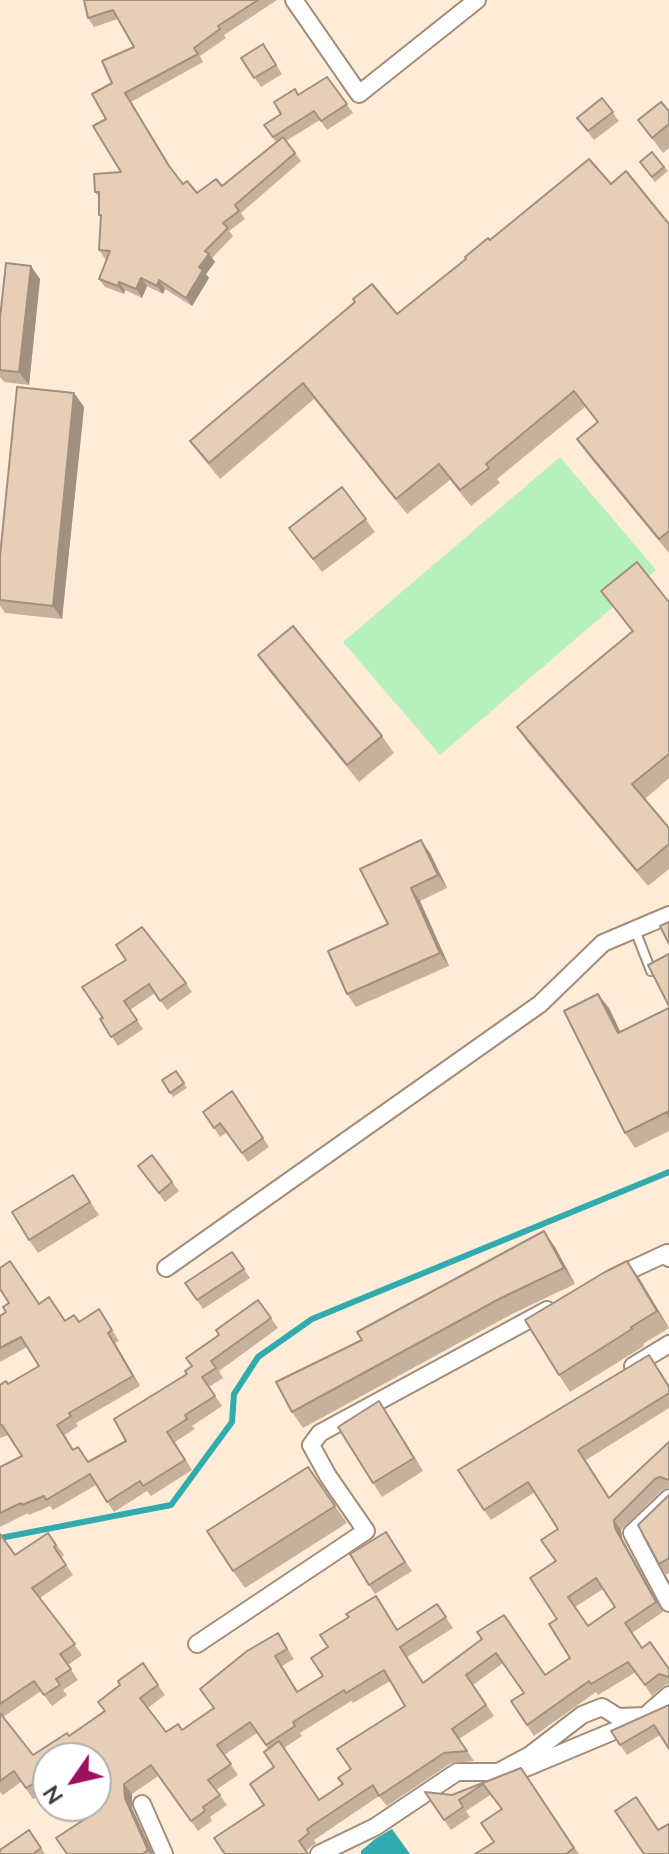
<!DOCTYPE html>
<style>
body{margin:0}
#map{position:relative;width:669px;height:1854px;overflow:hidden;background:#feebd8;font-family:"Nunito Sans",sans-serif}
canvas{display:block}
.north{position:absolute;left:32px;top:1742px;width:80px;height:80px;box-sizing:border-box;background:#fff;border:2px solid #b3b0ac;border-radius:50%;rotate:236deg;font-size:22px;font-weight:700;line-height:32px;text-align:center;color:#423930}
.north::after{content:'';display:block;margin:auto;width:28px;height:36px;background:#9d105e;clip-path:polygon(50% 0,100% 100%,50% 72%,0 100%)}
</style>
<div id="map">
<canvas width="669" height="1854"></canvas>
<div class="north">N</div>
</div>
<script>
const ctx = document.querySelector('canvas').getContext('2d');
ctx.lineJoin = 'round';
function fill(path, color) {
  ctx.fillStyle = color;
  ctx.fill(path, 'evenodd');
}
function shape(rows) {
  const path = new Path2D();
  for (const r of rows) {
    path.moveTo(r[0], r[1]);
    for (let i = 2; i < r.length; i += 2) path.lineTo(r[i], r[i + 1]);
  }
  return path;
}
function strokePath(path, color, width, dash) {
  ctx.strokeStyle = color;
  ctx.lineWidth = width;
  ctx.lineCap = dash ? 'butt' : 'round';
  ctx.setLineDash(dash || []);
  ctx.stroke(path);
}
const green = shape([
 [560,457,656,570,440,755,343,642]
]);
const water = shape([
 [392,1829,410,1854,361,1854,361,1851,375,1839]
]);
const stream = shape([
 [0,1538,171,1505,232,1422,234,1394,258,1357,312,1319,669,1172]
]);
const lane = shape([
 [635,930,651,971,669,964]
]);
const street = shape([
 [294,0,359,94,477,0],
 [166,1268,540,1004,603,943,669,915],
 [615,1277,667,1253,669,1258],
 [633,1366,669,1344],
 [669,1498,632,1533,669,1603],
 [197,1644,366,1531,328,1476,311,1445,320,1433,547,1310],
 [523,1769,669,1708],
 [142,1804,164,1854],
 [319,1854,375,1827,457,1772,498,1772,530,1755,582,1715,602,1707,618,1717,645,1716,669,1695]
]);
const wall = shape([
 [84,0,277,0,224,35,226,38,200,56,203,62,131,102,174,172,183,184,197,193,222,186,276,142,264,125,281,114,298,95,327,77,353,113,327,130,320,120,286,141,301,161,241,213,245,219,229,231,233,236,212,258,215,262,206,274,209,278,192,306,165,289,163,294,147,286,142,298,125,290,124,294,105,287,99,279,107,259,105,259,99,250,101,218,99,215,99,197,95,192,121,172,106,119,112,83,134,47,118,19,94,27,88,18],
 [263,44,282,74,261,87,241,58],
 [602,98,619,121,594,140,577,118],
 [669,111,669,148,663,153,638,120],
 [652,152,668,171,655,182,640,162],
 [611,184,669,224,669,553,588,455,577,439,597,422,585,407,497,479,500,483,471,506,450,480,407,514,314,399,220,479,202,457,190,441,397,314,490,240],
 [40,279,29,385,4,382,0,377,0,318],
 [74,393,84,407,62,619,5,613,0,606,0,556],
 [342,487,375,532,322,572,289,528],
 [601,591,668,601,669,600,669,778,645,799,669,828,669,869,648,886,528,743,517,727,632,632],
 [258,655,382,736,394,753,359,782,270,672],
 [430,853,447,888,420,901,449,966,356,1007,347,994],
 [126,960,186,983,192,992,167,1010,155,993,130,1010,143,1029,118,1046,100,1019,103,1018],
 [609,1008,620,1032,669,1008,669,1131,635,1148,625,1133],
 [176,1071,187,1088,173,1097,162,1080],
 [232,1091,269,1147,248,1162,227,1132,220,1137,203,1112],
 [152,1155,179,1191,165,1202,138,1166],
 [73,1175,99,1215,38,1253,29,1240],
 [555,1247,575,1284,512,1314,303,1428,292,1412],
 [232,1252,250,1278,203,1309,197,1300],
 [639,1278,669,1328,643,1344,644,1346,570,1392,559,1375],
 [258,1300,278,1328,219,1371,223,1378,209,1387,222,1406,192,1426,195,1429,175,1442,192,1470,151,1496,147,1491,114,1512,96,1485,53,1510,50,1506,29,1515,28,1513,0,1527,0,1467,22,1456,8,1435,0,1438,0,1385,8,1384,39,1366,27,1347,0,1362,0,1316,6,1312,9,1303,39,1304,65,1321,79,1322,106,1320,119,1341,115,1343,140,1386,76,1423,78,1426,65,1435,73,1450,88,1462,126,1441,187,1374,192,1366,219,1335],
 [656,1365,669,1386,669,1408,586,1460,609,1497,669,1442,669,1488,662,1490,621,1530,622,1538,663,1612,632,1633,642,1648,669,1669,669,1685,666,1684,652,1696,636,1672,598,1695,596,1692,534,1736,511,1701,524,1693,503,1663,473,1685,494,1716,459,1739,474,1761,451,1763,387,1806,379,1796,314,1840,316,1843,306,1851,264,1805,274,1767,268,1749,257,1733,224,1755,238,1775,216,1790,227,1805,210,1817,212,1821,198,1831,158,1776,132,1794,132,1808,153,1854,67,1854,88,1817,96,1806,48,1758,48,1790,33,1799,21,1782,3,1795,0,1792,0,1534,15,1555,48,1533,64,1555,61,1557,73,1575,40,1598,82,1655,68,1665,78,1680,63,1690,67,1695,52,1706,41,1691,3,1717,33,1755,69,1736,105,1711,120,1685,143,1663,165,1695,148,1708,166,1732,182,1730,214,1708,278,1633,294,1659,282,1666,298,1692,323,1676,328,1647,349,1617,376,1596,397,1630,437,1604,453,1628,407,1657,423,1683,482,1639,545,1675,570,1658,557,1619,556,1561,558,1529,535,1492,491,1520,484,1510],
 [603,1589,615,1607,588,1626,575,1607],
 [390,1681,405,1706,351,1769,343,1784,319,1800,284,1748,302,1736,300,1733,351,1701,353,1703],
 [388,1415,423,1471,382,1497,373,1483],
 [308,1467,347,1523,245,1588,233,1571],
 [669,1495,669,1573,666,1575,659,1564],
 [386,1532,412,1571,375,1594,369,1585],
 [669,1705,660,1735,627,1755,620,1745],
 [521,1768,579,1854,475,1854,494,1842,502,1810,490,1795,466,1811,470,1817,451,1830,425,1792,452,1795],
 [29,1830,45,1854,0,1854]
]);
const shadedWall = shape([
 [209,254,215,262,206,274,209,278,192,306,186,298,199,267],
 [31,266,40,279,29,385,19,372],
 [141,278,147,286,142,298,136,289],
 [159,280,165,289,163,294,157,286],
 [119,282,125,290,124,294,118,286],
 [74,393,84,407,62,619,53,606],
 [421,840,430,853,447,888,438,875],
 [411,888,420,901,449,966,440,953],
 [598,994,609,1008,628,1048,618,1033],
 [544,1231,555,1247,575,1284,564,1268],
 [627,1261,639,1278,669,1328,657,1311],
 [108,1333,115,1343,140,1386,133,1376],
 [379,1401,388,1415,423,1471,414,1458],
 [614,1520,621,1530,622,1538,663,1612,656,1602,615,1528],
 [124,1784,132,1794,132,1808,153,1854,151,1854,148,1850,125,1798]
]);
const building = shape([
 [84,0,258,0,218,26,220,29,194,48,198,54,125,93,169,166,183,184,187,181,197,193,216,179,222,186,283,137,295,153,235,205,239,211,223,223,228,228,205,251,209,254,199,267,203,270,186,298,159,280,157,286,141,278,136,289,119,282,118,286,99,279,110,251,99,250,101,215,99,215,99,192,95,192,94,174,121,172,93,126,106,119,92,94,112,83,102,61,134,47,113,10,88,18,84,0],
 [263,44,276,65,254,78,241,58,263,44],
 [327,77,347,104,321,121,314,111,273,137,264,125,281,114,274,102,295,89,298,95,327,77],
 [602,98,613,112,588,131,577,118,602,98],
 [661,102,669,111,669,124,652,138,638,120,661,102],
 [652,152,664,167,652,177,640,162,652,152],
 [589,159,611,184,626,171,669,224,669,531,659,539,577,439,598,422,574,391,486,464,489,468,460,490,439,464,396,499,303,383,209,463,190,441,355,302,353,299,372,284,397,314,466,259,465,257,488,238,490,240,589,159],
 [6,263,31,266,19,372,0,370,0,318,6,263],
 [17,387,74,393,53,606,0,600,0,556,17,387],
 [342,487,366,519,313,559,289,528,342,487],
 [637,562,668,601,669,600,669,754,632,784,669,828,669,844,637,871,517,727,633,631,601,591,637,562],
 [293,626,382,736,347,765,258,655,293,626],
 [421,840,438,875,411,888,440,953,347,994,328,951,388,924,360,869,421,840],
 [669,922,669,944,660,926,669,922],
 [142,927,186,983,160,1001,149,984,124,1001,137,1020,111,1037,100,1019,103,1018,82,987,126,960,116,945,142,927],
 [669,954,669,1006,648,965,669,954],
 [598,994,618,1033,669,1008,669,1117,667,1112,625,1133,564,1011,598,994],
 [176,1071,184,1083,170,1093,162,1080,176,1071],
 [232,1091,263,1138,242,1153,220,1123,214,1128,203,1112,232,1091],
 [152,1155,172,1182,159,1193,138,1166,152,1155],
 [73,1175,90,1202,29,1240,12,1212,73,1175],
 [544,1231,564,1268,501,1298,292,1412,276,1382,362,1340,357,1332,544,1231],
 [232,1252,244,1269,197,1300,185,1283,232,1252],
 [10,1261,39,1304,49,1297,65,1321,74,1315,79,1322,99,1309,112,1330,108,1333,133,1376,69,1413,71,1416,57,1425,73,1450,78,1447,88,1462,126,1441,114,1419,187,1374,185,1371,192,1366,186,1358,219,1335,216,1330,258,1300,271,1318,211,1361,216,1368,202,1377,215,1396,185,1415,187,1419,167,1432,185,1460,143,1486,140,1481,107,1502,90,1474,46,1500,44,1496,22,1505,21,1503,0,1513,0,1467,22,1456,2,1425,0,1425,0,1385,6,1381,8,1384,39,1366,21,1337,0,1348,0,1316,6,1312,3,1307,9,1303,0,1289,0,1268,10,1261],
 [627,1261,657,1311,631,1327,632,1329,559,1375,525,1320,605,1272,627,1261],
 [649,1355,669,1387,669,1393,578,1450,609,1498,669,1442,669,1480,660,1477,655,1479,614,1520,615,1528,656,1602,625,1623,642,1648,650,1642,669,1669,669,1677,659,1674,645,1685,628,1662,591,1684,589,1681,527,1725,511,1701,524,1693,496,1653,466,1675,486,1705,452,1729,467,1751,444,1753,379,1796,373,1785,307,1829,309,1833,299,1841,308,1854,225,1854,214,1838,264,1805,250,1784,274,1767,264,1752,279,1741,319,1800,343,1784,338,1778,351,1769,337,1749,405,1706,384,1670,346,1693,344,1690,293,1722,295,1726,266,1745,250,1722,217,1745,231,1764,208,1780,220,1795,203,1807,205,1811,191,1821,151,1765,124,1784,125,1798,148,1850,143,1854,67,1854,56,1838,88,1817,81,1806,96,1806,96,1758,48,1758,48,1775,26,1788,14,1771,0,1781,0,1713,33,1755,67,1733,69,1736,105,1711,98,1702,120,1685,118,1681,143,1663,158,1685,140,1698,166,1732,178,1724,182,1730,214,1708,200,1689,247,1651,278,1633,287,1649,275,1656,297,1692,323,1676,311,1658,328,1647,320,1635,349,1617,346,1614,376,1596,397,1630,437,1604,446,1617,400,1647,423,1683,482,1639,477,1632,504,1615,545,1675,570,1658,549,1624,557,1619,530,1578,556,1561,541,1540,558,1529,528,1482,484,1510,458,1470,649,1355],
 [596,1578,615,1607,588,1626,568,1597,596,1578],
 [379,1401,414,1458,373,1483,338,1427,379,1401],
 [308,1467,335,1506,233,1571,207,1531,308,1467],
 [669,1495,669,1558,659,1564,638,1525,669,1495],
 [386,1532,405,1562,369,1585,350,1554,386,1532],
 [48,1533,56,1545,54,1547,66,1565,32,1588,75,1644,60,1654,71,1669,56,1679,60,1685,44,1695,34,1681,0,1704,0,1534,15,1555,48,1533],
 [669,1705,669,1749,654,1725,620,1745,611,1731,669,1705],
 [521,1768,574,1848,566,1854,475,1854,494,1842,481,1823,502,1809,483,1784,459,1800,463,1807,444,1820,425,1792,452,1795,521,1768],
 [636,1797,658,1830,669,1824,669,1854,644,1854,615,1811,636,1797],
 [29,1830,41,1848,33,1854,0,1854,0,1850,29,1830]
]);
fill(green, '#b6f0bb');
fill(water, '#31abad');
strokePath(stream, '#31abad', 6);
strokePath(lane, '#a38d78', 12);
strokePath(street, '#a38d78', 20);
strokePath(lane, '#fff', 8);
strokePath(street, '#fff', 16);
fill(wall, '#c6b19d');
fill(shadedWall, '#a19080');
fill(building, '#e6ceb7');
strokePath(building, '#a19080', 2);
</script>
